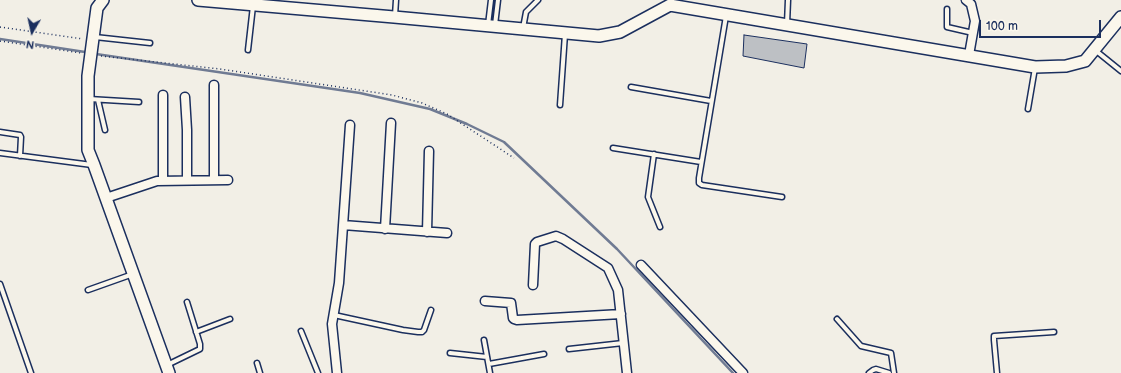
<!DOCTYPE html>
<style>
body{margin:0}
#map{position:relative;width:1121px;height:373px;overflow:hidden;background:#f2efe6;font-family:"Balsamiq Sans",sans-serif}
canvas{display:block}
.north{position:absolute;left:12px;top:12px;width:40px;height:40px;-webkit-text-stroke:3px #fbf7ec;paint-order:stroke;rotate:189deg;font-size:11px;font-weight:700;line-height:16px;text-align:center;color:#1b2f5e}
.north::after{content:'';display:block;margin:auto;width:14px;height:18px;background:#1b2f5e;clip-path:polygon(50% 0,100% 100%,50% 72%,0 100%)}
.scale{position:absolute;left:979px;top:20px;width:122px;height:18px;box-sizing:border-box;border:2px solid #1b2f5e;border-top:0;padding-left:5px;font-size:12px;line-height:14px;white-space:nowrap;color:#1b2f5e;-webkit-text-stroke:3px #fbf7ec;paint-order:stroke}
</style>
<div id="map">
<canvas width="1121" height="373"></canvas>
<div class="north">N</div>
<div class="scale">100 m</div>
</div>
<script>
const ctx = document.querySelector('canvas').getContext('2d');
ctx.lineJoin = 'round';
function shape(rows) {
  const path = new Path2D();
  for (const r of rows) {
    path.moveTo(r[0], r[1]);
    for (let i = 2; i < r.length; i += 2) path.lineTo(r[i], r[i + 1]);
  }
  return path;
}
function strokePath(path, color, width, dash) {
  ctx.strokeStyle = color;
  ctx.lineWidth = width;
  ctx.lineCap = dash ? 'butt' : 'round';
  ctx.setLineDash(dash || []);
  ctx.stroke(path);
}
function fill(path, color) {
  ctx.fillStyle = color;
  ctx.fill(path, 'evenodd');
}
const stream = shape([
 [0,39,85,52],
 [96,54,360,93,430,109,467,124,504,142,617,249,733,373]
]);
const building = shape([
 [744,35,807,44,804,68,743,56,744,35]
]);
const path = shape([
 [0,27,83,39],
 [0,41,81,53],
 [101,56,220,69,392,95,422,103,447,114,514,158]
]);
const service = shape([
 [947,9,947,27,973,33],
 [395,16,396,0],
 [726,16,699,178,699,183,702,185,782,197],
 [787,24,788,0],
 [488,25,491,0],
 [495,25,498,0],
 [523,28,526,12,538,0],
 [95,37,150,43],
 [248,50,253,6],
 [1095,50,1121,71],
 [631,87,711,101],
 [89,99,139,102],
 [98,100,105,130],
 [560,105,565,34],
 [1028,109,1035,68],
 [0,132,20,135,21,137,20,156],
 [613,148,701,162],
 [0,153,92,165],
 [654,154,648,197,660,227],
 [0,284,31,373],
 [88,290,133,274],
 [334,315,403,330,418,332,422,332,424,330,431,310],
 [837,319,861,346,891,353,894,373],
 [301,331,318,373],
 [196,332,230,319],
 [484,340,490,373],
 [569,349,623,343],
 [450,353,487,357],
 [257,363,260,373],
 [489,364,544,354],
 [167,365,200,349,200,344,187,302],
 [869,373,873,370,876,369,889,373],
 [997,373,994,340,994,336,1054,332]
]);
const minor = shape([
 [966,0,971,4,975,21,969,55],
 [214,85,214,180],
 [163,95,163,180],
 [185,97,187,130,187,180],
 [106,198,157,181,228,180],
 [343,225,447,233],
 [385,229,391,123],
 [427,232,429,151],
 [641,265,743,373],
 [533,285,535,244,537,242,556,236,563,239,608,268,618,290,627,373],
 [485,301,511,303,513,318,514,319,517,320,621,314],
 [337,373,332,324,339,283,350,125]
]);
const tertiary = shape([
 [103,0,97,8,88,76,88,150,94,165,169,373],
 [198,0,394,17,599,36,620,32,670,5,1035,67,1066,66,1085,61,1121,17]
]);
strokePath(stream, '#707b93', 2.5);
fill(building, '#bdc0c4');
strokePath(building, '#1b2f5e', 1);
strokePath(service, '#1b2f5e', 7);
strokePath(minor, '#1b2f5e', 11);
strokePath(tertiary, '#1b2f5e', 14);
strokePath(path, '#1b2f5e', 1.5, [1, 3]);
strokePath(service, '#fbf7ec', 4);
strokePath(minor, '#fbf7ec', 8);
strokePath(tertiary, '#fbf7ec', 11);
</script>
